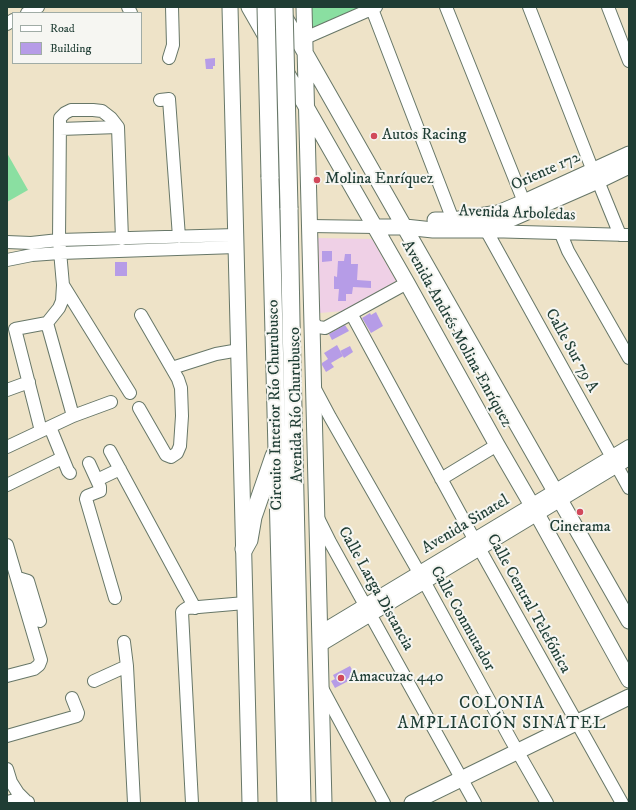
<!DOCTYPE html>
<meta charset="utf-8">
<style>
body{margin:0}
#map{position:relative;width:636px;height:810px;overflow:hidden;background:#eee3c8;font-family:"IM FELL DW Pica",serif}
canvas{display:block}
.frame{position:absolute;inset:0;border:8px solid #1f3d34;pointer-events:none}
.legend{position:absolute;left:12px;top:12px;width:130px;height:52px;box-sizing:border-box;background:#f6f6f2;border:1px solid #a0aca6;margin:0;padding:5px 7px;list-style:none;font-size:12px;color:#1f3d34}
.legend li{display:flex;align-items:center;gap:8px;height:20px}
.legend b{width:20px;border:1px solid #a0aca6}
</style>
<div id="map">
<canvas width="636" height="810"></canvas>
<div class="frame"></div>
<ul class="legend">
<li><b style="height:5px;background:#fff"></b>Road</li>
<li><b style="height:11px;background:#b69ce7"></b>Building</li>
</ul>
</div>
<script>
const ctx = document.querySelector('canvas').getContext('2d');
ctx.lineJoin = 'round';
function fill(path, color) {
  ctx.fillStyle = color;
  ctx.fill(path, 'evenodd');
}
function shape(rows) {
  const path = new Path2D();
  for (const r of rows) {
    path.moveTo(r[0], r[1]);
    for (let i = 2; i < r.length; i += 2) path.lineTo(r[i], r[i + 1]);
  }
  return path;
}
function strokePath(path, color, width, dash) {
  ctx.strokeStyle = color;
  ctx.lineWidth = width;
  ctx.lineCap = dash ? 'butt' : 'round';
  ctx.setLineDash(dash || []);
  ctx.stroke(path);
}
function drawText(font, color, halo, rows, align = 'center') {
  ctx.font = font + ' "IM FELL DW Pica",serif';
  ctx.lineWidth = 4;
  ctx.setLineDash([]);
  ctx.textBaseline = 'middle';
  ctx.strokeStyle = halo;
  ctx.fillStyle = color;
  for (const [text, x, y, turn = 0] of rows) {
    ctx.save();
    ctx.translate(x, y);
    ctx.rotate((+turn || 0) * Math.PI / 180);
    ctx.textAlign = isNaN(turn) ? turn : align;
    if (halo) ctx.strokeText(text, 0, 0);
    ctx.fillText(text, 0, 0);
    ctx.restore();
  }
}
const built = shape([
 [318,238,372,239,396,281,343,311,320,313]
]);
const green = shape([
 [309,7,368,7,313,32],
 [7,153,28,190,7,202]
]);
const building = shape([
 [215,58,215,66,213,66,213,69,206,69,205,59],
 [322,251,332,251,332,261,322,262],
 [345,254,351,254,351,264,358,264,357,280,371,281,371,288,353,287,352,294,346,294,346,301,338,301,339,289,334,289,334,276,337,277,338,261,344,261],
 [115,262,127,262,127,276,115,276],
 [376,312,383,326,371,333,362,318,370,313,371,315],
 [345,325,349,331,332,340,329,334],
 [337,345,343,356,331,363,334,367,326,372,322,365,322,363,328,359,324,353],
 [350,346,353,352,344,358,340,351],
 [350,666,356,677,335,688,331,681,335,679,333,675]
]);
const minor = shape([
 [128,7,131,13],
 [446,7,524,202],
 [529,7,593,171],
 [608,7,629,61],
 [372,9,453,220],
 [27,13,38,7],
 [7,24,13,20],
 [305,38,376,7],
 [169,58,173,45,172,7],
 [160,100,169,99,179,237],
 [118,127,111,118,102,111,93,110,71,110,65,113,60,118,59,240,63,285,130,393],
 [118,127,122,239],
 [60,129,118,127],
 [598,181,620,235],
 [310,226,376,227],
 [486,230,629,488],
 [486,231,629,235],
 [561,234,568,251,629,358],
 [7,242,31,243,59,240,236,235],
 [7,260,32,255,60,253,236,247],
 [352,315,474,539,622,803],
 [47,323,73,416],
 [313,323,318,327,325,328,407,283],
 [172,368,216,354,239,350],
 [314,387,330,417,425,583,511,740,547,803],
 [7,390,29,382],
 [139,408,166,455,171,457,177,453,180,446,182,416,181,388,178,379,141,315],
 [50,427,68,471,70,473],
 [41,431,15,329,47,323,59,308,62,301,63,285],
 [7,447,73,416,111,402],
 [110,451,195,608],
 [89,463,100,487,100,491,87,496,86,499,115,598],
 [441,479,497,445],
 [97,480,120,469],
 [7,485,62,458],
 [318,518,330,542,475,803],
 [7,545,41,660,39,665,34,669,7,676],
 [18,578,28,581,40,621],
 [320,632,629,446],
 [124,642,127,666,134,803],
 [321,645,629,459],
 [94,681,127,666],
 [322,688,384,803],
 [7,736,77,716,78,713,72,698],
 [7,769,11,782,18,793,26,801],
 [7,802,15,800,28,802],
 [192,803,182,612,184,610,187,608,245,603]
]);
const major = shape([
 [230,7,250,803],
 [249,7,407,283,497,445,537,514,629,680],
 [304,7,324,803],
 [283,14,629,621],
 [435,220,453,220,498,213,524,202,629,154],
 [376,227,405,227,433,230,486,230,598,181,629,166],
 [412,803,629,697]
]);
const highway = shape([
 [270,177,286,803],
 [289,208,291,321,302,803],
 [244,549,249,540,253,517,274,456]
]);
const highwayBridge = shape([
 [266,7,270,177],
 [284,7,289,208]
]);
const markers = [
 [374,136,4,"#d1495b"],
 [317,180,4,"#d1495b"],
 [580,512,4,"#d1495b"],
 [341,678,4,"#d1495b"]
];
const poiNames = [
 ["Autos Racing",382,136],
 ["Molina Enríquez",325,180],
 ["Cinerama",580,528,"center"],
 ["Amacuzac 440",349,678]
];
const streetNames = [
 ["Oriente 172",546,172,-24],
 ["Avenida Arboledas",517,214,2],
 ["Avenida Andrés Molina Enríquez",456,334,61],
 ["Calle Sur 79 A",571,351,61],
 ["Circuito Interior Río Churubusco",276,405,-91],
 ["Avenida Río Churubusco",297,405,-91],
 ["Avenida Sinatel",466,525,-31],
 ["Calle Larga Distancia",375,589,61],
 ["Calle Central Telefónica",528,604,61],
 ["Calle Conmutador",462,619,61]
];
const neighbourhoodNames = [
 ["COLONIA",502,704],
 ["AMPLIACIÓN SINATEL",502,724]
];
fill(built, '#efd0e6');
fill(green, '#8adfa1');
fill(building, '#b69ce7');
strokePath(minor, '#677768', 14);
strokePath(major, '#677768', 17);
strokePath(highway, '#677768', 19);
strokePath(minor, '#fff', 12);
strokePath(major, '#fff', 15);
strokePath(highway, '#fff', 17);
strokePath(highwayBridge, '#677768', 19, []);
strokePath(highwayBridge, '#fff', 17);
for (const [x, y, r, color] of markers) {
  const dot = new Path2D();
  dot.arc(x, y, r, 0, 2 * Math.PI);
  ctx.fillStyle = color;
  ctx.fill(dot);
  strokePath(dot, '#f6f6f2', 1.5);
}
drawText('16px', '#1f3d34', '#f6f6f2', poiNames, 'left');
drawText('16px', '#1f3d34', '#f6f6f2', streetNames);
ctx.letterSpacing = '1px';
drawText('17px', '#1f3d34', '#f6f6f2', neighbourhoodNames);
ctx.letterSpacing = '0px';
</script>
